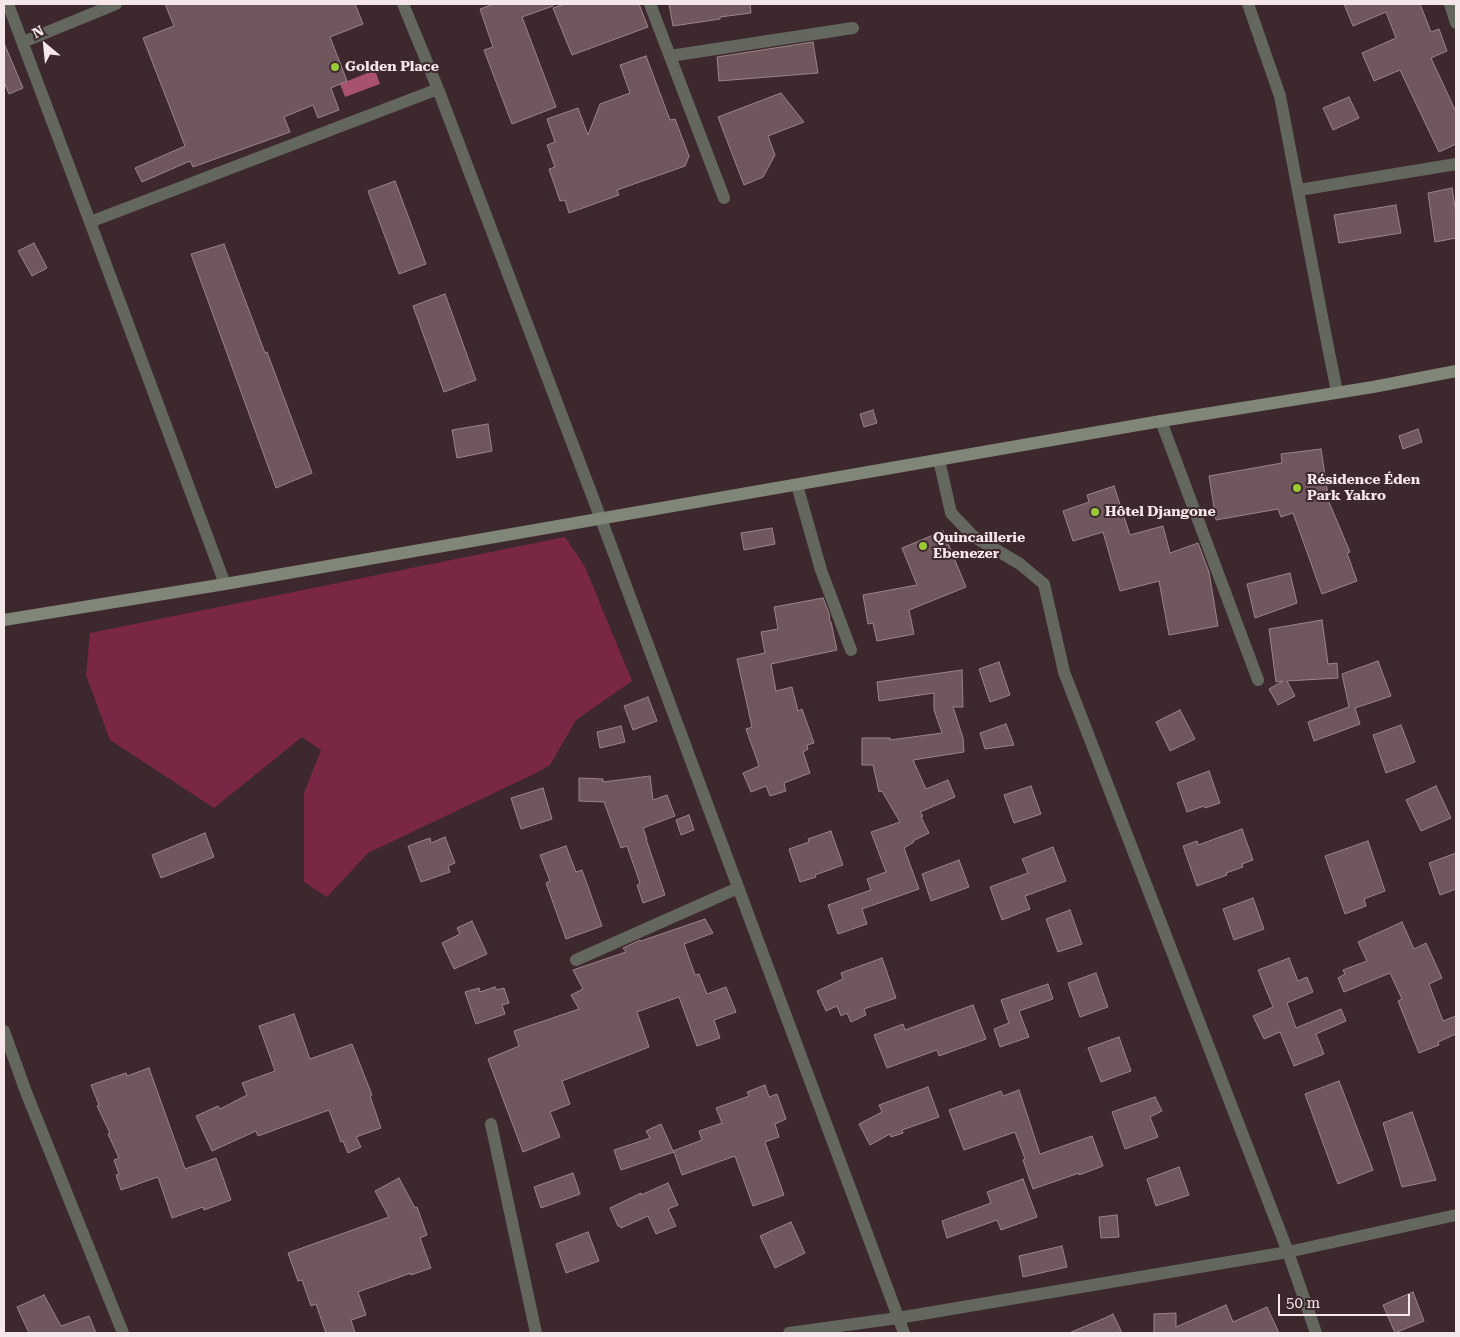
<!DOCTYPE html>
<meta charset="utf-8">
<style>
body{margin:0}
#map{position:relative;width:1460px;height:1337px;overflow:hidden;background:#3d282d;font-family:"Roboto Serif",serif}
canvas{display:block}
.frame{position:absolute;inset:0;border:5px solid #f5e6ea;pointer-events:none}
.north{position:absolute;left:20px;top:20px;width:50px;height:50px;-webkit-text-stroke:4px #3d282d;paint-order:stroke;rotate:332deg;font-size:14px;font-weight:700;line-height:20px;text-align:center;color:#f5e6ea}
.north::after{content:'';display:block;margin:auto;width:18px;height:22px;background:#f5e6ea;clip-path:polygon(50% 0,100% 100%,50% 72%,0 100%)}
.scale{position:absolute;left:1278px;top:1294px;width:132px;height:22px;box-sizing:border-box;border:2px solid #f5e6ea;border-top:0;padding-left:6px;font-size:15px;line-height:18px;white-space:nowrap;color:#f5e6ea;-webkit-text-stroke:4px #3d282d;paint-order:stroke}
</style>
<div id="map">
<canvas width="1460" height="1337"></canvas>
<div class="frame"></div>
<div class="north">N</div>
<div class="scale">50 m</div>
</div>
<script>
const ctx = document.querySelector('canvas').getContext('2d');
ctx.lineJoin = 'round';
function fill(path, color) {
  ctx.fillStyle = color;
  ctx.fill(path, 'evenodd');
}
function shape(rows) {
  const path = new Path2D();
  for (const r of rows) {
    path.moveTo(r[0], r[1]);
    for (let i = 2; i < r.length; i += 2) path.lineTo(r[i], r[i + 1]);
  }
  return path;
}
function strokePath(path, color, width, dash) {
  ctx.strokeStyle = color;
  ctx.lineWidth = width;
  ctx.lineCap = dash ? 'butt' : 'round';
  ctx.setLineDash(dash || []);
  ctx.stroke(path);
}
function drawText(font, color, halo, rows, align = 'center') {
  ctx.font = font + ' "Roboto Serif",serif';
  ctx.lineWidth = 4;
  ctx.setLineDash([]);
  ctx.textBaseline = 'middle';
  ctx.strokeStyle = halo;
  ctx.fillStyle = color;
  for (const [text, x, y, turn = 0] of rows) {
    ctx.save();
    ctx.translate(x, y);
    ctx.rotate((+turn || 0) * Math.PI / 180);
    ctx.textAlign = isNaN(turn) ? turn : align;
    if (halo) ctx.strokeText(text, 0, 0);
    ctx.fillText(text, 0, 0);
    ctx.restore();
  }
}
const green = shape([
 [565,537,585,567,632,681,576,720,550,765,534,774,368,853,327,897,304,882,304,793,321,750,302,737,214,808,110,740,86,675,90,633]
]);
const water = shape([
 [375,70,380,84,345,97,340,84]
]);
const building = shape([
 [165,4,355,4,363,24,330,37,347,81,331,88,339,110,318,118,313,105,284,117,290,132,193,167,190,161,142,182,135,168,185,146,143,38,174,26,165,4],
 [494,4,553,4,553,6,522,17,556,107,512,124,484,50,493,47,480,9,494,4],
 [565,4,639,4,648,27,572,55,553,8,565,4],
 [669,4,750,4,751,13,720,17,720,19,673,26,669,4],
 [1344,4,1420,4,1431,32,1439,29,1447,51,1431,58,1456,112,1456,144,1439,152,1400,70,1374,81,1362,53,1396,38,1386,12,1353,26,1344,4],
 [813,42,818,73,719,81,717,57,813,42],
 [4,43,23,88,9,94,4,82,4,43],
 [646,56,670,120,675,119,689,156,685,166,617,190,619,195,569,213,565,200,560,201,549,169,555,167,547,145,555,142,547,119,578,108,588,135,600,104,630,93,620,65,646,56],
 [781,93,804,122,768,136,775,155,763,177,744,185,718,117,781,93],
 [1349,97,1359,118,1333,130,1323,108,1349,97],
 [395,181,426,264,399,274,368,191,395,181],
 [1452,188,1456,214,1456,238,1435,242,1428,193,1452,188],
 [1396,205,1401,233,1339,243,1334,215,1396,205],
 [34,243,47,268,32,276,18,251,34,243],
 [224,244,265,353,267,352,312,473,276,488,191,254,224,244],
 [445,294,476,380,444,392,413,306,445,294],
 [873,410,877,423,864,427,860,414,873,410],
 [488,424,492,451,457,458,452,430,488,424],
 [1418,429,1422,442,1403,449,1399,436,1418,429],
 [1321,449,1329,502,1350,552,1347,553,1357,581,1322,594,1293,513,1281,517,1278,509,1216,520,1209,476,1282,463,1281,454,1321,449],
 [1114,486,1130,535,1163,526,1170,553,1198,543,1209,572,1218,626,1169,635,1159,581,1120,591,1103,532,1073,541,1063,511,1089,502,1087,495,1114,486],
 [772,528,775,544,744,550,741,533,772,528],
 [943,531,966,587,909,610,914,634,877,641,873,623,868,624,863,595,917,585,902,548,943,531],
 [1290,573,1297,603,1255,618,1247,584,1290,573],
 [823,598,829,613,830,622,831,622,837,650,771,664,776,691,792,687,798,711,802,709,814,743,807,745,808,749,803,752,810,773,784,783,786,791,770,796,766,786,751,792,743,773,759,766,746,729,752,727,737,659,765,653,761,632,778,629,774,607,823,598],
 [1322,620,1328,664,1337,663,1338,678,1287,681,1295,696,1278,705,1269,689,1283,681,1276,682,1269,629,1322,620],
 [1378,661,1391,696,1355,708,1360,724,1314,741,1308,722,1349,707,1342,674,1378,661],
 [999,662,1010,695,990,702,979,669,999,662],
 [962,670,963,707,953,707,963,738,964,752,913,760,926,789,948,780,955,797,920,812,923,816,921,817,929,833,913,841,914,842,904,848,919,889,862,909,867,924,838,934,828,905,871,890,867,879,886,872,871,832,900,822,882,791,879,792,873,765,862,765,862,738,890,738,890,740,942,733,934,710,934,693,879,701,877,682,962,670],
 [648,697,657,721,633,730,624,706,648,697],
 [1180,710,1195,739,1170,751,1156,722,1180,710],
 [1006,724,1014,745,985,749,980,733,1006,724],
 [1401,725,1415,762,1386,773,1373,735,1401,725],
 [621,726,625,742,600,748,597,732,621,726],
 [1209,771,1220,803,1205,808,1204,806,1187,812,1177,783,1209,771],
 [650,776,653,800,667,795,675,816,643,828,647,839,646,839,665,895,643,903,637,885,640,883,627,846,621,848,604,802,579,801,579,778,603,779,603,782,650,776],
 [1031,786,1041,814,1014,823,1004,795,1031,786],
 [1436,786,1451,818,1421,831,1406,800,1436,786],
 [543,788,552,819,521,829,511,798,543,788],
 [689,815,694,830,681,835,676,820,689,815],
 [1242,829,1253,860,1242,864,1243,867,1226,873,1227,875,1197,886,1183,846,1197,841,1198,845,1242,829],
 [831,831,843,865,815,875,816,877,800,882,789,849,809,842,808,839,831,831],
 [205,833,214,857,161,878,152,855,205,833],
 [445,837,455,863,448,866,450,872,421,882,408,846,430,838,431,843,445,837],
 [1368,841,1385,891,1364,899,1366,906,1345,914,1325,856,1368,841],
 [566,846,576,872,582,870,602,926,566,939,546,883,550,881,540,855,566,846],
 [1053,847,1066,881,1025,896,1030,909,1002,920,990,887,1028,873,1022,859,1053,847],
 [1456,853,1456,889,1440,895,1429,863,1456,853],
 [959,860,969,887,931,901,922,874,959,860],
 [1253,898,1264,929,1234,940,1223,909,1253,898],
 [1070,910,1082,944,1058,952,1046,919,1070,910],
 [705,919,713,933,684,944,695,975,699,974,707,994,726,987,736,1012,714,1020,720,1038,697,1046,679,997,637,1012,649,1047,562,1081,570,1104,550,1112,560,1137,523,1152,488,1059,519,1046,514,1031,579,1009,571,995,583,989,573,970,626,952,623,948,640,940,641,941,705,919],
 [472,921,487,954,454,969,442,943,460,934,457,928,472,921],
 [1402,922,1414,949,1426,943,1442,978,1429,984,1443,1021,1456,1016,1456,1034,1438,1042,1439,1045,1419,1053,1398,1001,1402,999,1390,973,1344,992,1338,978,1345,974,1343,970,1367,961,1358,942,1402,922],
 [882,958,896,998,864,1009,866,1015,851,1022,847,1013,841,1016,837,1006,826,1011,817,991,843,979,841,973,882,958],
 [1289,958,1298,981,1307,977,1313,992,1287,1003,1296,1028,1341,1009,1346,1021,1316,1034,1324,1054,1294,1066,1280,1032,1264,1039,1253,1016,1273,1007,1258,970,1289,958],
 [1096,973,1108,1007,1080,1017,1068,983,1096,973],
 [1048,984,1053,999,1019,1011,1029,1037,1000,1047,994,1029,1009,1023,1001,1000,1048,984],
 [495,987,497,990,504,988,509,1003,502,1005,505,1014,476,1024,465,992,479,988,480,992,495,987],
 [973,1005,986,1039,939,1056,937,1050,887,1068,874,1035,903,1024,905,1030,973,1005],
 [294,1014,310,1059,352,1044,372,1095,370,1096,381,1128,356,1137,361,1147,348,1153,343,1141,341,1142,329,1110,258,1136,256,1131,212,1151,196,1116,218,1106,220,1109,247,1095,242,1083,275,1071,259,1026,294,1014],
 [1119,1037,1131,1071,1101,1082,1088,1048,1119,1037],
 [149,1068,185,1169,216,1158,231,1200,204,1210,203,1207,172,1218,158,1177,121,1190,116,1175,119,1174,114,1160,119,1158,108,1134,110,1133,97,1106,99,1105,91,1085,126,1073,127,1076,149,1068],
 [1339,1081,1373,1170,1338,1184,1305,1094,1339,1081],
 [765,1085,769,1097,777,1094,786,1119,775,1124,779,1137,765,1142,784,1195,753,1206,735,1156,682,1175,674,1152,621,1170,614,1150,650,1138,646,1131,661,1124,673,1151,702,1140,699,1131,722,1123,716,1108,749,1096,747,1092,765,1085],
 [928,1087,939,1117,902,1130,903,1133,891,1137,890,1134,870,1145,859,1124,882,1112,879,1105,928,1087],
 [1019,1090,1040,1154,1092,1136,1103,1166,1079,1175,1079,1173,1033,1189,1023,1160,1025,1159,1015,1132,964,1150,949,1110,1001,1091,1003,1096,1019,1090],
 [1155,1097,1162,1111,1150,1117,1158,1137,1125,1149,1112,1112,1155,1097],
 [1412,1112,1436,1180,1402,1187,1383,1123,1412,1112],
 [1179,1167,1189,1195,1156,1206,1147,1179,1179,1167],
 [573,1173,580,1194,541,1208,534,1187,573,1173],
 [399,1178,415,1208,417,1207,427,1235,420,1238,431,1268,411,1275,411,1273,358,1292,366,1315,351,1320,355,1333,326,1333,316,1304,311,1306,302,1280,298,1281,288,1253,389,1217,375,1191,399,1178],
 [1023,1179,1037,1217,1001,1230,997,1220,947,1238,942,1221,991,1203,987,1192,1023,1179],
 [668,1183,678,1205,668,1209,676,1226,656,1234,648,1216,621,1228,620,1226,618,1226,610,1208,641,1193,641,1195,668,1183],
 [1117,1215,1119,1237,1101,1238,1099,1217,1117,1215],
 [791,1222,805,1253,775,1268,760,1236,791,1222],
 [588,1232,599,1261,566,1273,556,1244,588,1232],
 [1062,1246,1067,1267,1023,1277,1019,1256,1062,1246],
 [1413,1292,1424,1321,1395,1333,1383,1305,1413,1292],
 [44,1295,61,1326,89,1316,96,1333,29,1333,17,1307,44,1295],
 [1226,1305,1233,1322,1267,1307,1279,1333,1154,1333,1154,1314,1176,1313,1176,1327,1226,1305],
 [1113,1314,1122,1333,1069,1333,1105,1318,1113,1314]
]);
const street = shape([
 [8,4,90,222,225,584],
 [403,4,438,89,601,519,904,1333],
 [650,4,724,198],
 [1248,4,1280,96,1324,327,1337,392],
 [1450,4,1456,23],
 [23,42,116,4],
 [670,56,853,28],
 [1299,190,1456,164],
 [90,222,438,89],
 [1161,421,1258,680],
 [939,460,951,513,973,536,1020,564,1044,584,1064,672,1288,1252,1316,1333],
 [797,485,821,570,851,650],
 [576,960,738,888],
 [4,1031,26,1092,123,1333],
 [491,1124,536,1333],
 [789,1333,898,1318,1288,1252,1456,1215]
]);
const secondary = shape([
 [4,620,225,584,1161,421,1373,387,1456,371]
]);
const markers = [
 [335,67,5,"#9acb35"],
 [1297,488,5,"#9acb35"],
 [1095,512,5,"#9acb35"],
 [923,546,5,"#9acb35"]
];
const poiNames = [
 ["Golden Place",345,67],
 ["Résidence Éden",1307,480],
 ["Park Yakro",1307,496],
 ["Hôtel Djangone",1105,512],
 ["Quincaillerie",933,538],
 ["Ebenezer",933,554]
];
fill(green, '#7a2745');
fill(water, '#a9526e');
fill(building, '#6f575d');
strokePath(building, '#9d848a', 1);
strokePath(street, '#63675e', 12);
strokePath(secondary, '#808678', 12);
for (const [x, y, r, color] of markers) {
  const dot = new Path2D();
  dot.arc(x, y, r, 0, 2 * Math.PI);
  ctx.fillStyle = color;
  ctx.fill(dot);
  strokePath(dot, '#3d282d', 2);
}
drawText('bold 14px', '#f5e6ea', '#3d282d', poiNames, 'left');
</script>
